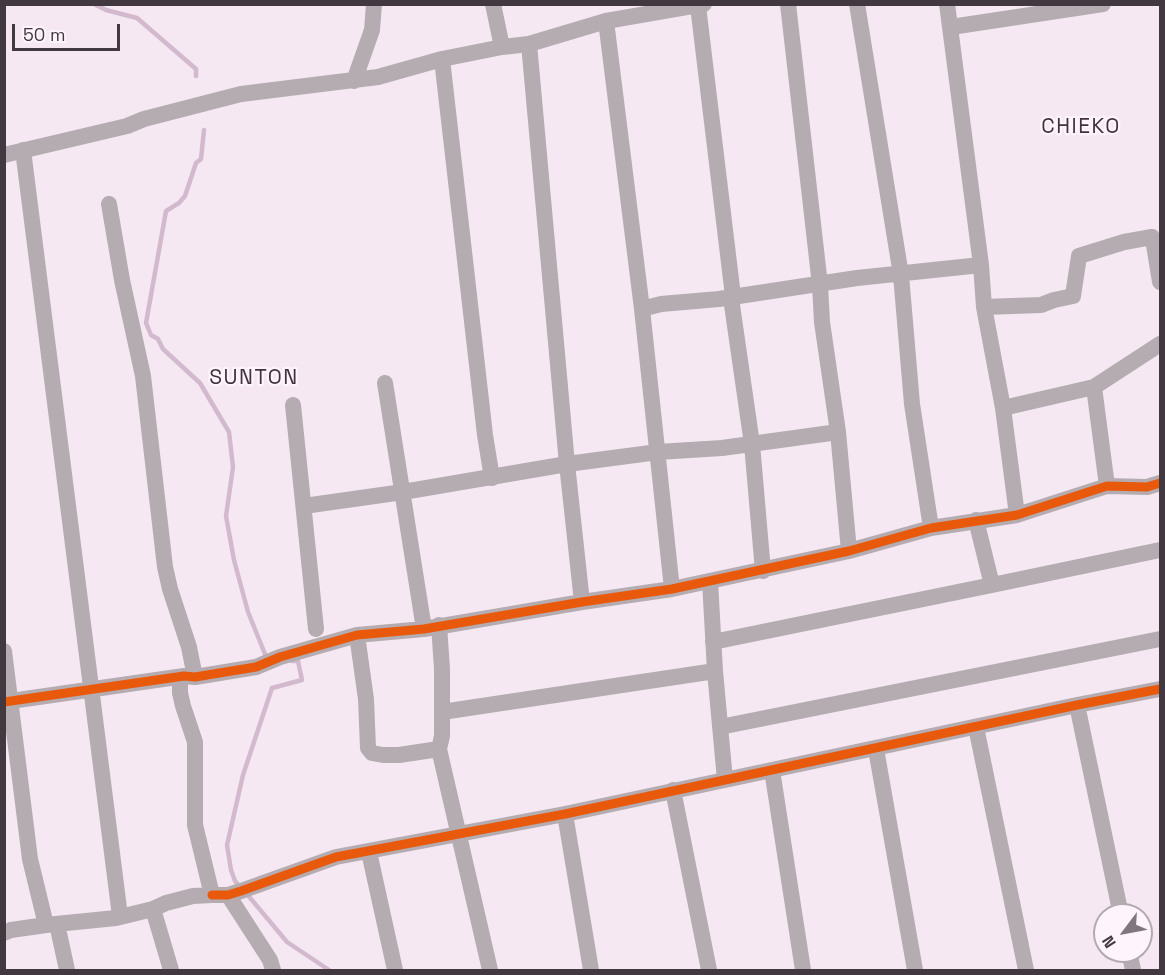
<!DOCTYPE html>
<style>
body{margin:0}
#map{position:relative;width:1165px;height:975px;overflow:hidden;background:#f5e8f2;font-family:"Space Grotesk",sans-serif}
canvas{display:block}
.frame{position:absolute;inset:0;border:6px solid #423940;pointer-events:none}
.north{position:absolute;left:1093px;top:903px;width:60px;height:60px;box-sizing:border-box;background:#fef5fc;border:2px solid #b3aab1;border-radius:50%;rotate:238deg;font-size:16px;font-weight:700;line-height:24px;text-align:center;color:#423940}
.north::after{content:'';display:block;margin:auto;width:21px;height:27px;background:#81767e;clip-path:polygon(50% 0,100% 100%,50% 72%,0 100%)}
.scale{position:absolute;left:12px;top:24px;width:108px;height:27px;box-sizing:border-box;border:3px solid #423940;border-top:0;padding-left:8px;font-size:18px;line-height:21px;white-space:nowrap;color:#423940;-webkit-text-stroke:4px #fef5fc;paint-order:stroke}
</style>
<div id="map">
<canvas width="1165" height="975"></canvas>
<div class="frame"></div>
<div class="north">N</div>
<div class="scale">50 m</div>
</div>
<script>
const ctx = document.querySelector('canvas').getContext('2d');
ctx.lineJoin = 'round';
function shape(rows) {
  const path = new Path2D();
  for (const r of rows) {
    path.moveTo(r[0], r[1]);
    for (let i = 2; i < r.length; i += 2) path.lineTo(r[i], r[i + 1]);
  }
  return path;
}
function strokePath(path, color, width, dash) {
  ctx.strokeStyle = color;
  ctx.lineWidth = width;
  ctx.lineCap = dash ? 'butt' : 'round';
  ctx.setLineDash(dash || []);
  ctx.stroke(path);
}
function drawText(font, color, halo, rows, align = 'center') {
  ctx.font = font + ' "Space Grotesk",sans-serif';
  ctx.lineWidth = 4.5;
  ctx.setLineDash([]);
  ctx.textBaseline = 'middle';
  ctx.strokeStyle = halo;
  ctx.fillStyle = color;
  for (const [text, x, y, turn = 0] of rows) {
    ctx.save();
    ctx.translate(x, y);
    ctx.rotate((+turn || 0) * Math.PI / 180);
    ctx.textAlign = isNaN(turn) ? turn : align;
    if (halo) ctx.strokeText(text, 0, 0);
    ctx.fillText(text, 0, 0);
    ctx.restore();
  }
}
const stream = shape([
 [94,4,106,10,137,18,196,69,196,76],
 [204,130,201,159,196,163,185,196,179,203,166,211,146,323,151,335,158,339,163,349,200,383,229,432,233,467,226,516,234,560,248,612,267,659],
 [240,887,235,881,231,870,227,845,230,832,243,775,272,688,302,680,298,661,292,661],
 [246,893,287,942,329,970]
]);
const minor = shape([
 [493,4,502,47],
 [788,4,820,285,822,322,838,432,849,551],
 [857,4,901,275,912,404,931,528],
 [947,4,981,265,984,307,1003,408,1017,515],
 [698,6,733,296,732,305,752,444,763,571],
 [606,21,642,309,672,589],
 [951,27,1103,4],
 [529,44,567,464,582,602],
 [442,59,485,435,492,478],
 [354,81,372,30,374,4],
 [23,150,120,916],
 [4,155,127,126,144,119,241,94,378,77,442,59,502,47,529,44,606,21,704,4],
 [109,204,122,280,143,376,165,567,170,589,189,647,195,677],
 [1154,245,1160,282],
 [984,307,1041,305,1054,300,1073,296,1079,256,1124,242,1152,237,1160,255],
 [642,309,661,304,719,299,857,278,981,265],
 [385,383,424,629],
 [1094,387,1107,486],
 [293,405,316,629],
 [1003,408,1094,387,1160,344],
 [304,506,403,492,567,464,658,452,722,448,838,432],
 [976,520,992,585,1160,550],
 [710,581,715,671,725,780],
 [439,625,442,669,442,736,439,749,490,970],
 [357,635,366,699,368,748,372,753,383,755,399,755,439,749],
 [713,642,992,585],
 [4,651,30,859,46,925],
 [4,702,184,676,195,677,256,667,280,657,357,635,424,629,582,602,672,589,849,551,931,528,1017,515,1107,486,1147,487,1160,483],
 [1077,705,1121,915],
 [442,712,715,671],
 [720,727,1160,639],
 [976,727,1026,970],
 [876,749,915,970],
 [772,770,803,970],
 [673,790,709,970],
 [565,814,591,970],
 [369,852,395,970],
 [212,895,228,895,241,891,336,857,565,814,1077,705,1160,689],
 [228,895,270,960,273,970],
 [153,909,166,903,193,896,212,895,195,825,195,742,183,706,180,693,180,677],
 [57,924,67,970],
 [4,933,11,930,46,925,116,918,153,909,171,970],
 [1129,951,1133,970]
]);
const cycleway = shape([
 [4,702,184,676,195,677,256,667,280,657,357,635,424,629,582,602,672,589,849,551,931,528,1017,515,1107,486,1147,487,1160,483],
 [212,895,228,895,241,891,336,857,565,814,1077,705,1160,689]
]);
const neighbourhoodNames = [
 ["CHIEKO",1081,127],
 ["SUNTON",254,378]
];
strokePath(stream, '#d3b9ce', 4.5);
strokePath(minor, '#b4acb1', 16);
strokePath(cycleway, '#e8590c', 9);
ctx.letterSpacing = '1.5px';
drawText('21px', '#43313f', '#fef5fc', neighbourhoodNames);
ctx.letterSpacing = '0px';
</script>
